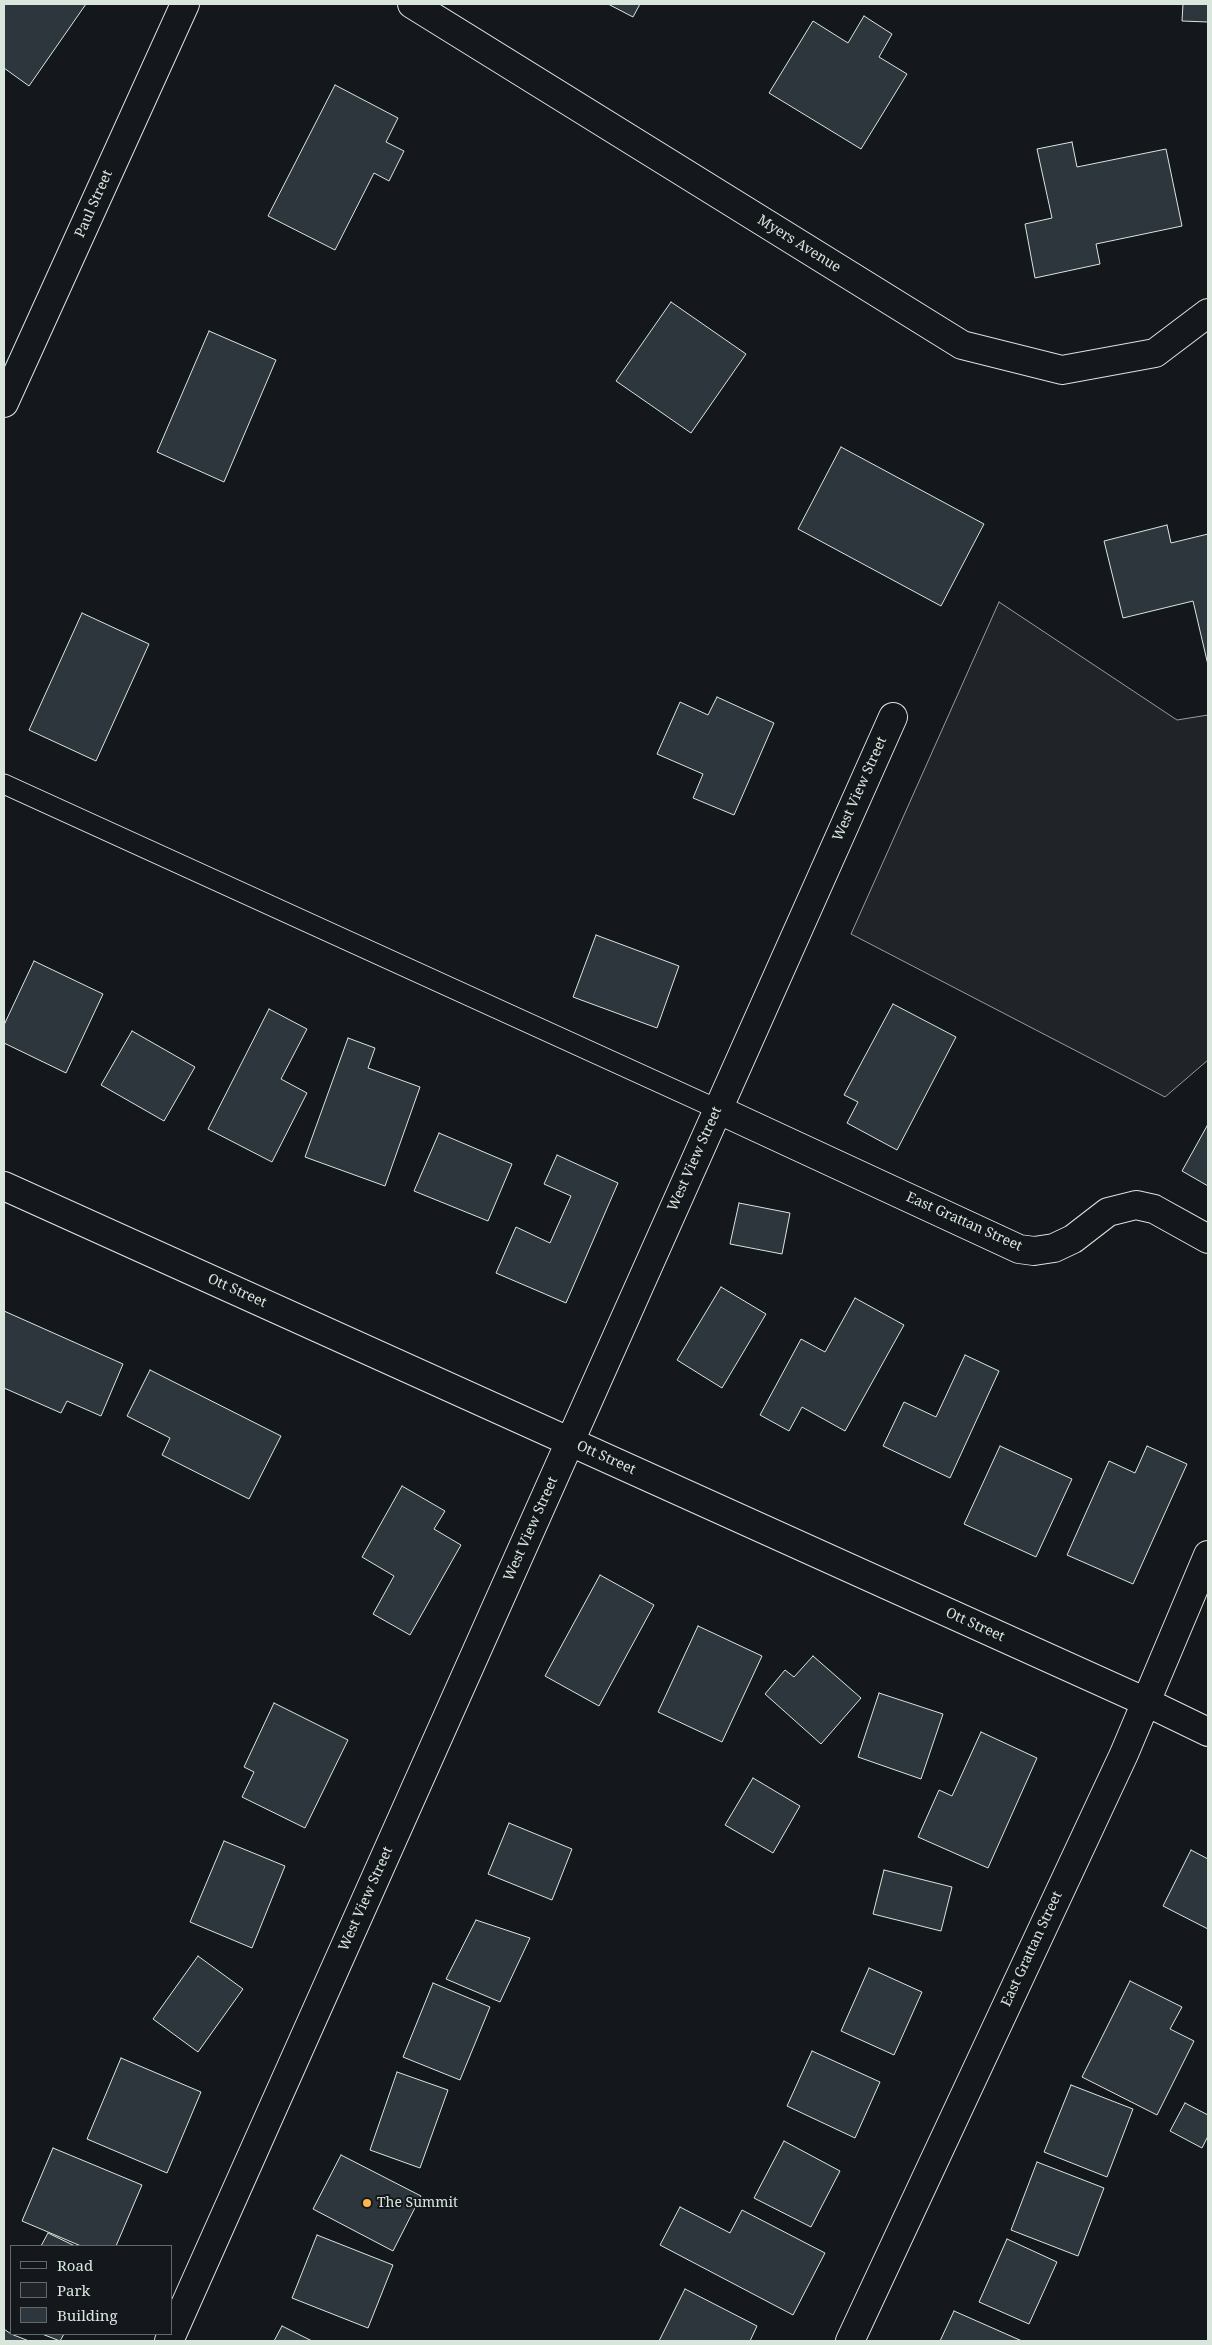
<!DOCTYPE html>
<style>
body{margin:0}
#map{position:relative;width:1212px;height:2345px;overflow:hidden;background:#14181c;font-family:"Noto Serif",serif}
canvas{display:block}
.frame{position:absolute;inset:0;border:5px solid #d8e6dc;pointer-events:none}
.legend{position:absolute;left:10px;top:2245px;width:162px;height:90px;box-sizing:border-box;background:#14181c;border:1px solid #626a69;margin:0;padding:6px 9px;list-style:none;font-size:15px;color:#d8e6dc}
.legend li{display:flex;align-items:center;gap:10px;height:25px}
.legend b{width:25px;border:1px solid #626a69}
</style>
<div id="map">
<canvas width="1212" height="2345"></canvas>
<div class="frame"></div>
<ul class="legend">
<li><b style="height:6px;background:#14181c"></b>Road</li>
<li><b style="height:14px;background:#202428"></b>Park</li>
<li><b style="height:14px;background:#2c363c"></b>Building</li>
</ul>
</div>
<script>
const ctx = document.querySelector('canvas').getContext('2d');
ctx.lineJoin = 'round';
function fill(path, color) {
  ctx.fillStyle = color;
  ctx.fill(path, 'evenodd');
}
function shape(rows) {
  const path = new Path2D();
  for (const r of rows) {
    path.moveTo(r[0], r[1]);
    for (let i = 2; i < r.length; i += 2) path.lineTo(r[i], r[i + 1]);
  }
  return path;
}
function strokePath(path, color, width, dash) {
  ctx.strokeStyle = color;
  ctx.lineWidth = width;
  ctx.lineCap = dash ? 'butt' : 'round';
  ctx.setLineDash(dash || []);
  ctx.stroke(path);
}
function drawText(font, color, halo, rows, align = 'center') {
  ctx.font = font + ' "Noto Serif",serif';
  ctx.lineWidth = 4;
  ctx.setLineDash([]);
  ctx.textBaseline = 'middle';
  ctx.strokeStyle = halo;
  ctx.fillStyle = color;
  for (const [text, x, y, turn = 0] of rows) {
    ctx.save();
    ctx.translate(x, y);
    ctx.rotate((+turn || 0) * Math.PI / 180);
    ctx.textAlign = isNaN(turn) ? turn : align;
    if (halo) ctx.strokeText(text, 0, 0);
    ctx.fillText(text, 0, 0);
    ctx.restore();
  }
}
const green = shape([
 [999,602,1177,720,1208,715,1208,1060,1165,1097,851,934,999,602]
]);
const building = shape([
 [4,4,86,4,29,86,4,68,4,4],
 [608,4,640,4,633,17,608,4],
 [1183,4,1208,4,1208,22,1182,21,1183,4],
 [864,16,892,34,879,57,907,74,861,149,769,93,813,21,848,43,864,16],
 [335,85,398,118,386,142,404,151,389,181,374,173,335,250,268,216,335,85],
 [1072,142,1077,167,1166,149,1182,226,1096,244,1100,264,1035,278,1025,224,1052,218,1037,149,1072,142],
 [671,302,746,354,691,433,616,381,671,302],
 [209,331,276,360,224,482,157,452,209,331],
 [841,447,984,524,941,606,798,529,841,447],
 [1167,525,1171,543,1208,534,1208,665,1193,601,1123,618,1104,541,1167,525],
 [82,613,149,644,96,761,29,730,82,613],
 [717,697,774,723,734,815,693,798,703,774,657,754,680,702,708,715,717,697],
 [596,935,679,966,657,1028,573,997,596,935],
 [34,961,103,994,66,1073,4,1043,4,1025,34,961],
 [893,1004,956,1037,897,1150,847,1123,858,1102,844,1095,893,1004],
 [269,1009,307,1029,281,1079,307,1093,272,1162,208,1129,269,1009],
 [132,1031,195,1067,164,1121,101,1085,132,1031],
 [348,1038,375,1048,368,1068,420,1087,385,1186,305,1157,348,1038],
 [1207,1126,1208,1127,1208,1186,1182,1171,1207,1126],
 [439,1133,512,1164,488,1221,414,1191,439,1133],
 [557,1155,618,1183,566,1303,496,1273,516,1227,550,1243,571,1196,544,1184,557,1155],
 [739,1203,790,1213,782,1254,730,1244,739,1203],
 [721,1287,766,1314,722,1388,677,1360,721,1287],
 [855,1298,904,1325,845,1431,802,1407,789,1431,760,1415,801,1339,825,1352,855,1298],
 [4,1311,123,1364,101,1416,67,1401,61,1413,4,1388,4,1311],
 [965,1355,999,1371,950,1478,883,1446,904,1402,936,1417,965,1355],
 [150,1370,281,1436,249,1499,162,1455,170,1438,127,1416,150,1370],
 [1000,1446,1072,1479,1036,1557,964,1524,1000,1446],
 [1147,1446,1187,1464,1133,1584,1067,1555,1109,1461,1135,1473,1147,1446],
 [402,1486,445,1511,434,1529,461,1545,410,1635,373,1614,394,1576,362,1557,402,1486],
 [600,1575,654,1605,599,1706,545,1676,600,1575],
 [698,1626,762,1656,722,1742,658,1712,698,1626],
 [813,1656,861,1698,821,1744,765,1694,785,1670,794,1677,813,1656],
 [879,1693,943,1714,921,1779,858,1757,879,1693],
 [274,1703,348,1740,305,1828,242,1797,254,1772,244,1767,274,1703],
 [981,1732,1037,1758,988,1868,918,1837,939,1790,952,1796,981,1732],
 [753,1778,800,1806,773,1853,725,1825,753,1778],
 [509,1823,572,1849,552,1900,488,1874,509,1823],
 [224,1841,285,1866,252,1948,190,1922,224,1841],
 [1191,1850,1208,1859,1208,1929,1163,1906,1191,1850],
 [884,1870,952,1887,941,1931,873,1914,884,1870],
 [476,1920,530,1938,500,2002,446,1979,476,1920],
 [198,1956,243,1989,198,2052,153,2019,198,1956],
 [869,1968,922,1992,894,2055,841,2031,869,1968],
 [1130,1981,1182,2007,1170,2029,1194,2041,1157,2115,1082,2077,1130,1981],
 [433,1983,490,2007,460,2080,403,2057,433,1983],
 [812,2051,880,2082,855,2138,787,2106,812,2051],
 [121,2058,201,2092,167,2173,87,2139,121,2058],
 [397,2072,448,2090,420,2168,370,2150,397,2072],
 [1071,2085,1133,2109,1107,2177,1044,2152,1071,2085],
 [1185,2103,1208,2115,1208,2136,1202,2148,1170,2131,1185,2103],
 [784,2141,840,2171,811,2227,754,2198,784,2141],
 [53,2148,142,2185,116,2246,81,2246,22,2221,53,2148],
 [341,2155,421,2196,393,2251,313,2209,341,2155],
 [1037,2162,1104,2188,1078,2256,1011,2230,1037,2162],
 [680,2207,730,2233,742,2210,825,2253,793,2315,660,2245,680,2207],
 [48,2233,75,2246,41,2246,48,2233],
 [317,2235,393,2265,368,2328,292,2298,317,2235],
 [1007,2239,1057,2262,1029,2324,979,2302,1007,2239],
 [685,2289,757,2326,750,2341,659,2341,685,2289],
 [954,2311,1022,2341,940,2341,954,2311],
 [282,2326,312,2341,274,2341,282,2326],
 [4,2329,11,2334,29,2341,4,2341,4,2329],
 [42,2334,64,2334,60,2341,42,2334]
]);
const lane = shape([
 [4,784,717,1109]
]);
const street = shape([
 [412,4,962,345,1062,370,1155,353,1208,313],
 [717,1109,1019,1249,1034,1251,1054,1248,1073,1239,1108,1212,1136,1205,1154,1209,1208,1239],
 [4,1186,1146,1702,1208,1732],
 [169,2341,893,717],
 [850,2341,1124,1754,1208,1555]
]);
const secondary = shape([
 [4,403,185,4]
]);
const markers = [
 [367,2203,5,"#ffb74d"]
];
const streetNames = [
 ["Paul Street",94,204,-66],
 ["Myers Avenue",799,244,32],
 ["West View Street",860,789,-66],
 ["West View Street",695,1159,-66],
 ["East Grattan Street",964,1222,24],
 ["Ott Street",237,1291,24],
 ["Ott Street",606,1458,24],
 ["West View Street",531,1529,-66],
 ["Ott Street",975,1625,24],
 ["West View Street",366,1899,-66],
 ["East Grattan Street",1032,1949,-65]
];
const poiNames = [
 ["The Summit",377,2203]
];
fill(green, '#202428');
strokePath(green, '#939e99', 1);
fill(building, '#2c363c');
strokePath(building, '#d8e6dc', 1);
strokePath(lane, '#d8e6dc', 21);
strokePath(street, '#d8e6dc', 30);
strokePath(secondary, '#d8e6dc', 30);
strokePath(lane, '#14181c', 19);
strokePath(street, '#14181c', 28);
strokePath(secondary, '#14181c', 28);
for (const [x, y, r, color] of markers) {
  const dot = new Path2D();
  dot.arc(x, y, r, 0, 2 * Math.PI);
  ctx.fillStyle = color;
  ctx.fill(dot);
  strokePath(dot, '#14181c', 2);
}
drawText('14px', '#d8e6dc', '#14181c', streetNames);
drawText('14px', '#d8e6dc', '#14181c', poiNames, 'left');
</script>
